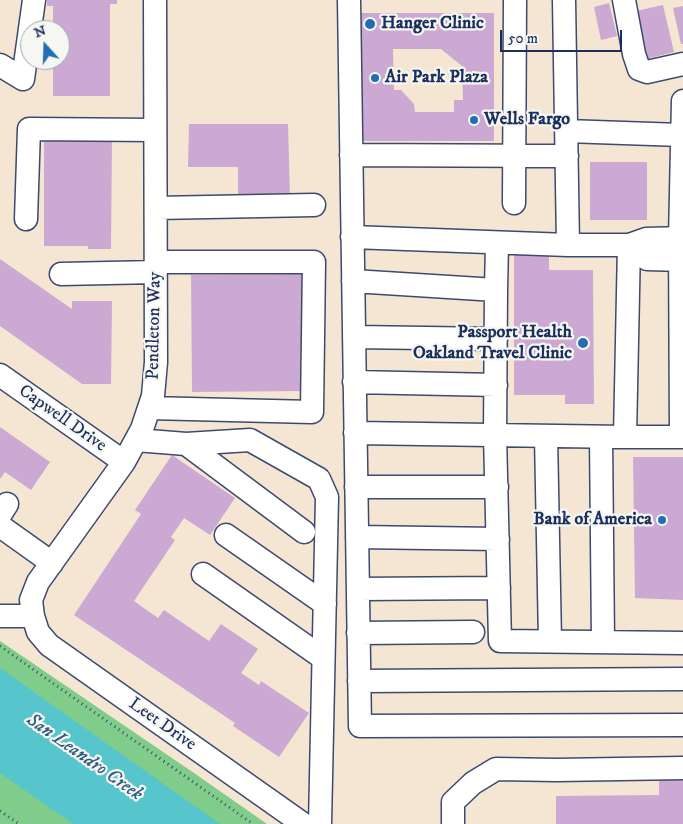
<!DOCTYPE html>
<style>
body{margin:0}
#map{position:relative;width:683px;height:824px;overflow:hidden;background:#f4e6d2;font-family:"IM FELL DW Pica",serif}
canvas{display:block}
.north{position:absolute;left:20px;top:20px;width:50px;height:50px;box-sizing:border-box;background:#f6f6f2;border:1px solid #9ea6b7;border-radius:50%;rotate:340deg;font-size:14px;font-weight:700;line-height:20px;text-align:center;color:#1b2f5e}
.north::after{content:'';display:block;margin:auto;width:18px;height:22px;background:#1f6fb2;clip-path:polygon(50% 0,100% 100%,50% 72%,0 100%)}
.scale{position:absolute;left:500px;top:30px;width:122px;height:22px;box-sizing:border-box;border:2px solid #1b2f5e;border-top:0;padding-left:6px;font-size:15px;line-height:18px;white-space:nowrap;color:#1b2f5e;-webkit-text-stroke:4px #f6f6f2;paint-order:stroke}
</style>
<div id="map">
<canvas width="683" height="824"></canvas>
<div class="north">N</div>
<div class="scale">50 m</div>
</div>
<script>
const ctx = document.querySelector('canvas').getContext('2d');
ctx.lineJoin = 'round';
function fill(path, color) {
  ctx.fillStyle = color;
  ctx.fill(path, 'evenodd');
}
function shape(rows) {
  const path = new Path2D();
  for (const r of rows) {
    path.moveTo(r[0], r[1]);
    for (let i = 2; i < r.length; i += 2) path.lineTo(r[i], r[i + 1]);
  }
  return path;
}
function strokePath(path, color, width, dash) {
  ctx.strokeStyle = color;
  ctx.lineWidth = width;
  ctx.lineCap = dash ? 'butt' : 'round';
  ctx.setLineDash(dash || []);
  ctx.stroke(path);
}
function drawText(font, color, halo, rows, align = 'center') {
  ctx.font = font + ' "IM FELL DW Pica",serif';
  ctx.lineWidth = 4.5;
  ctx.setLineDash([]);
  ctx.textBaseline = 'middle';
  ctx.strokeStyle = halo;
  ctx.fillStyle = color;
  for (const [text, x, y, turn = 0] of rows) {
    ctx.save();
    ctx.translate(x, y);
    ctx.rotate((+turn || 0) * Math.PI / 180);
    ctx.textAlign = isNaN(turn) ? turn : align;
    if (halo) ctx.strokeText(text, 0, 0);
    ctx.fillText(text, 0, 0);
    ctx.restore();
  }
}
const green = shape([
 [0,641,194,773,267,824,0,824]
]);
const water = shape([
 [0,668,220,824,73,824,0,773]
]);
const building = shape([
 [47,0,117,0,117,4,110,4,110,96,53,96,53,60,60,60,60,30,53,30,53,6,47,6],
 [609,3,617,36,601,40,594,7],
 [663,5,674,52,646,59,636,11],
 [683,6,683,44,681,44,673,8],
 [358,13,494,13,494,141,357,141],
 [393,49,441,49,462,66,463,100,454,100,454,112,415,112,414,104,401,90,394,90],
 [189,124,288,124,290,196,238,196,238,167,188,167],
 [112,137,111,249,88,249,88,246,44,246,44,140,79,141],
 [590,162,647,162,647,220,590,220],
 [514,255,549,255,549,270,593,270,594,404,565,404,565,395,514,395],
 [0,259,72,309,72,301,112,301,111,384,82,384,0,326],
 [304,274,305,391,192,392,191,275],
 [0,427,50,462,31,490,5,472,0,479],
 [172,455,235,498,210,535,184,518,171,537,175,540,134,601,158,618,164,610,209,641,221,624,258,649,241,673,259,685,261,681,309,713,279,757,233,726,235,723,74,615,141,514,135,510],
 [633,457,683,457,683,600,635,598],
 [659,778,683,778,683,824,556,824,556,796,659,795]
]);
const path = shape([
 [0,646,253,824],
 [0,811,19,824]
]);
const minor = shape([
 [155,0,156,362,153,396,142,429,124,462,38,582,31,600,33,616,38,632,49,645,303,824],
 [349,0,360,726,683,725],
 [564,0,568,245,629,245,646,239,683,238],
 [624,0,634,54,639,69,647,72,683,64],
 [0,65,23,79,34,0],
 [566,131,681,135],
 [351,155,567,156],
 [514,203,515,0],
 [156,208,314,205],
 [26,219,29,129,155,130],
 [352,237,568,245],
 [629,245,625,437,683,437],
 [629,245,647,259,683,260],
 [61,274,156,272],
 [353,281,496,290,495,435,500,641,683,643],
 [496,290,497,243],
 [354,337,496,339],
 [0,375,124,462],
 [354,382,496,385],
 [149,408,312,412,314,262,156,262],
 [355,433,625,437],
 [546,436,550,641],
 [601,437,603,642],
 [681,437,680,238,683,101],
 [136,440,186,444,304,532],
 [186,444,250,440,319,479,327,497,320,824],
 [356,487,497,487],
 [0,515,7,504],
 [0,526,52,563],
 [226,535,325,604],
 [357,537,498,539],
 [203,574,323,658],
 [358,589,499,588],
 [0,616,33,616],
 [358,633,473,632],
 [359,681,683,679],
 [453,824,453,802,473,783,496,769,557,770,683,768]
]);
const markers = [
 [370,24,6,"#1f6fb2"],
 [375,78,5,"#1f6fb2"],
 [474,120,5,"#1f6fb2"],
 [583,343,6,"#1f6fb2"],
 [662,520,5,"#1f6fb2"]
];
const poiNames = [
 ["Hanger Clinic",381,24],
 ["Air Park Plaza",385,78],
 ["Wells Fargo",484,120],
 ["Passport Health",572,333,"right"],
 ["Oakland Travel Clinic",572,354,"right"],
 ["Bank of America",652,520,"right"]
];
const streetNames = [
 ["Pendleton Way",155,326,-89],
 ["Capwell Drive",62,419,35],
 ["Leet Drive",162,725,35]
];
const waterNames = [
 ["San Leandro Creek",84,758,35]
];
fill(green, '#80cc8a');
fill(water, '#57c5cc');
fill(building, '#cca9d2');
strokePath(minor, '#3c4a6f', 25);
strokePath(path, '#3c4a6f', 3, [1, 4]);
strokePath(minor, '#fff', 22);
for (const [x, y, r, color] of markers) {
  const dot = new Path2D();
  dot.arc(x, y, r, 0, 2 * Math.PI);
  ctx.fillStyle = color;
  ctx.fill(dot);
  strokePath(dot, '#f6f6f2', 2);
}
drawText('bold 18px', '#1b2f5e', '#f6f6f2', poiNames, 'left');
drawText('18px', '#1b2f5e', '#f6f6f2', streetNames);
drawText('italic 19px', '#2d5c7f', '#f6f6f2', waterNames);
</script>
